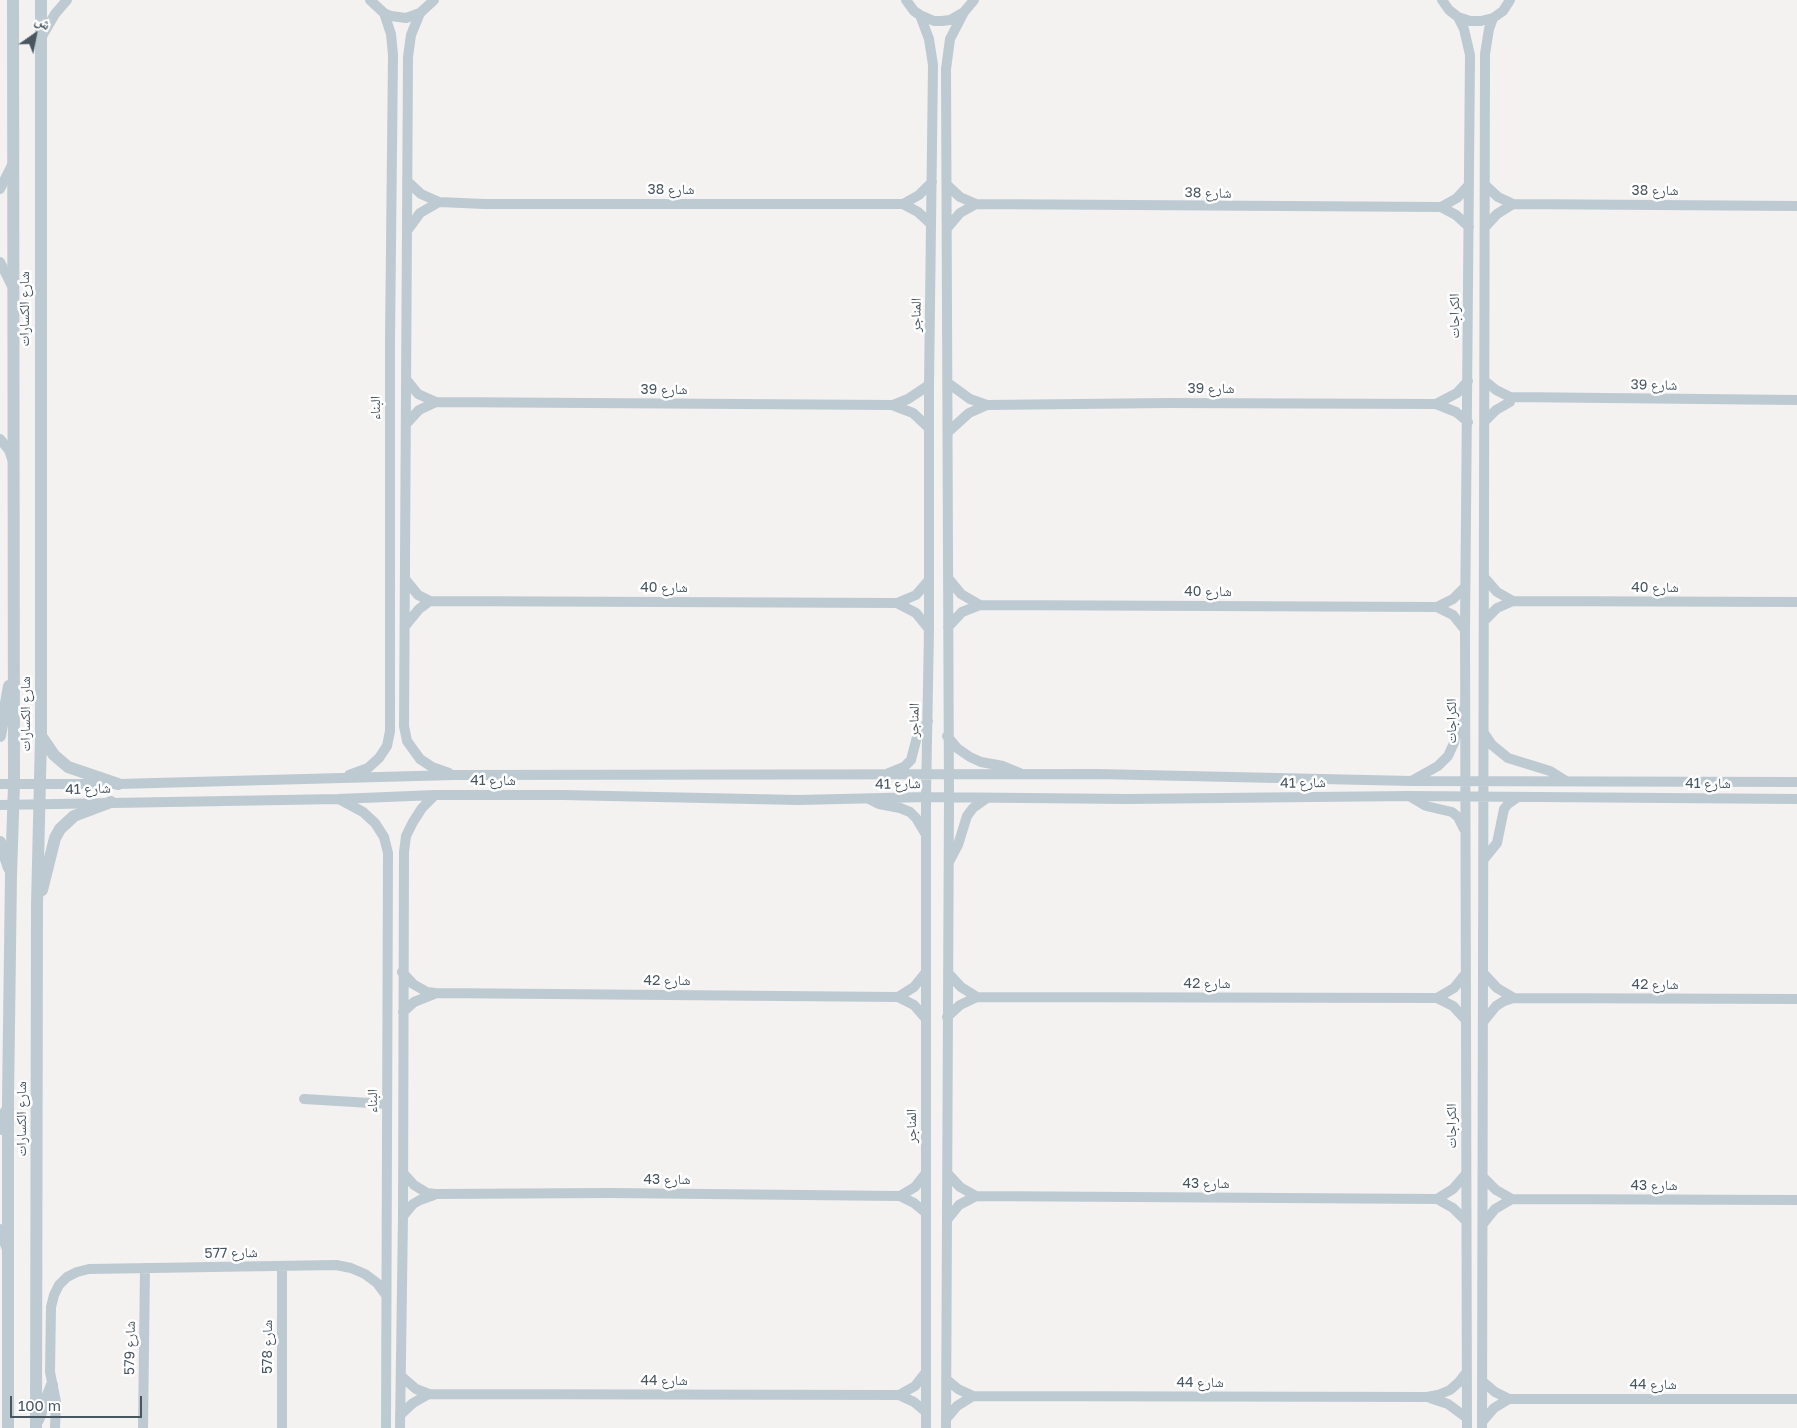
<!DOCTYPE html>
<meta charset="utf-8">
<style>
body{margin:0}
#map{position:relative;width:1797px;height:1428px;overflow:hidden;background:#f4f1f1;font-family:"Golos Text","Noto Naskh Arabic",sans-serif}
canvas{display:block}
.north{position:absolute;left:10px;top:10px;width:50px;height:50px;-webkit-text-stroke:4px #fff;paint-order:stroke;rotate:33deg;font-size:14px;font-weight:700;line-height:20px;text-align:center;color:#485660}
.north::after{content:'';display:block;margin:auto;width:18px;height:22px;background:#485660;clip-path:polygon(50% 0,100% 100%,50% 72%,0 100%)}
.scale{position:absolute;left:10px;top:1396px;width:132px;height:22px;box-sizing:border-box;border:2px solid #485660;border-top:0;padding-left:6px;font-size:15px;line-height:18px;white-space:nowrap;color:#485660;-webkit-text-stroke:4px #fff;paint-order:stroke}
</style>
<div id="map">
<canvas width="1797" height="1428"></canvas>
<div class="north">ش</div>
<div class="scale">100 m</div>
</div>
<script>
const ctx = document.querySelector('canvas').getContext('2d');
ctx.lineJoin = 'round';
function shape(rows) {
  const path = new Path2D();
  for (const r of rows) {
    path.moveTo(r[0], r[1]);
    for (let i = 2; i < r.length; i += 2) path.lineTo(r[i], r[i + 1]);
  }
  return path;
}
function strokePath(path, color, width, dash) {
  ctx.strokeStyle = color;
  ctx.lineWidth = width;
  ctx.lineCap = dash ? 'butt' : 'round';
  ctx.setLineDash(dash || []);
  ctx.stroke(path);
}
function drawText(font, color, halo, rows, align = 'center') {
  ctx.font = font + ' "Golos Text","Noto Naskh Arabic",sans-serif';
  ctx.lineWidth = 5;
  ctx.setLineDash([]);
  ctx.textBaseline = 'middle';
  ctx.strokeStyle = halo;
  ctx.fillStyle = color;
  for (const [text, x, y, turn = 0] of rows) {
    ctx.save();
    ctx.translate(x, y);
    ctx.rotate((+turn || 0) * Math.PI / 180);
    ctx.textAlign = isNaN(turn) ? turn : align;
    if (halo) ctx.strokeText(text, 0, 0);
    ctx.fillText(text, 0, 0);
    ctx.restore();
  }
}
const minor = shape([
 [370,0,384,13,391,16,406,18,420,13,434,0],
 [906,0,914,11,920,15,934,21,942,21,950,20,964,12,974,0],
 [1442,0,1449,10,1458,17,1470,21,1481,21,1493,18,1503,11,1510,0],
 [420,13,411,35,408,57,404,726,407,741,420,759,432,767,449,773],
 [920,15,929,39,933,65,929,385,929,629,926,797,926,1428],
 [1458,17,1464,29,1470,55,1465,630,1467,1428],
 [41,38,55,14,67,0],
 [407,181,421,194,439,202,484,204,903,204,918,212,931,224],
 [947,185,960,197,976,204,1441,207,1456,215,1469,227],
 [1485,185,1498,197,1513,204,1797,206],
 [0,189,13,163],
 [903,204,919,195,932,182],
 [1441,207,1457,198,1469,185],
 [948,227,960,213,976,204],
 [1485,227,1497,214,1513,204],
 [407,231,420,213,439,202],
 [0,262,13,288],
 [406,379,418,394,436,402,892,405,913,413,929,428],
 [1485,381,1496,390,1510,397,1797,400],
 [948,383,970,399,987,405,1168,403,1436,404,1456,412,1468,422],
 [1436,404,1457,393,1468,381],
 [893,405,908,399,929,385],
 [1485,421,1496,410,1510,402,1510,397],
 [406,424,419,410,436,402],
 [948,432,969,413,987,405],
 [0,439,9,450,12,459],
 [1484,577,1497,592,1513,601],
 [948,578,961,594,980,605],
 [405,579,418,595,430,601,897,603,916,595,929,580],
 [897,603,916,613,929,629],
 [1437,607,1453,615,1465,630],
 [1484,621,1497,608,1513,601,1797,602],
 [405,626,419,609,430,601],
 [948,627,962,612,980,605,1437,607,1453,599,1465,587],
 [1484,733,1492,745,1508,758,1550,771,1566,781],
 [947,736,957,748,970,757,981,762,1003,766,1020,773],
 [889,773,904,767,911,760,917,737,928,721],
 [349,775,368,768,379,758,387,746,390,731,390,341,393,55,391,34,384,13],
 [1413,780,1438,766,1448,756,1454,743,1459,720,1464,709],
 [0,784,118,784,454,775,1097,774,1412,781,1797,782],
 [1409,796,1426,806,1452,812,1458,817,1464,829],
 [339,799,363,812,375,823,384,837,388,853,386,1428],
 [869,799,879,804,900,808,910,812,916,818,925,833],
 [0,805,338,799,435,795,563,795,798,800,926,797,1127,799,1408,796,1797,799],
 [1484,859,1497,843,1504,809,1508,804,1518,797],
 [949,862,958,845,967,816,973,808,987,798],
 [402,972,413,984,427,992,435,993,898,997,914,1005,926,1019],
 [948,973,961,987,977,997],
 [1484,974,1497,988,1514,998],
 [898,997,914,987,926,972],
 [1437,998,1454,988,1466,973],
 [403,1012,414,1002,434,994],
 [947,1017,960,1005,977,997,1437,998,1453,1006,1466,1020],
 [1484,1021,1496,1006,1504,1001,1514,998,1797,999],
 [304,1099,387,1104],
 [0,1130,5,1111],
 [947,1173,960,1187,976,1196,1437,1199,1453,1208,1466,1221],
 [404,1174,414,1185,427,1193,435,1194,611,1193,900,1196,914,1203,926,1213],
 [1483,1177,1496,1190,1512,1199,1797,1200],
 [900,1196,915,1187,926,1173],
 [1437,1199,1453,1189,1466,1174],
 [403,1216,413,1204,420,1200,434,1195],
 [947,1220,959,1205,976,1196],
 [1483,1224,1495,1209,1512,1199],
 [0,1229,6,1247],
 [401,1376,416,1389,429,1394,899,1395,914,1402,926,1412],
 [946,1379,958,1389,973,1396,1427,1397,1438,1395,1450,1390,1459,1382,1466,1373],
 [1482,1381,1495,1392,1509,1399,1797,1399],
 [899,1395,915,1386,926,1372],
 [1430,1398,1448,1404,1467,1418],
 [400,1415,413,1403,429,1394],
 [946,1419,957,1406,973,1396],
 [1482,1422,1494,1408,1509,1399],
 [55,1428,56,1402,50,1372,51,1307,54,1295,59,1285,67,1277,77,1272,89,1269,336,1265,351,1268,365,1274,377,1283,386,1295],
 [143,1428,145,1268],
 [282,1428,282,1266],
 [400,1428,403,1216,404,852,406,836,413,822,422,808,435,795],
 [946,1428,949,797,946,69,950,39,964,12],
 [1482,1428,1485,54,1489,29,1493,18]
]);
const tertiary = shape([
 [0,736,9,686],
 [41,736,54,755,68,767,118,784],
 [0,842,9,868],
 [42,890,55,838,60,829,74,816,111,802],
 [38,1420,52,1385],
 [8,1428,8,1100,11,875,14,784,13,0],
 [36,1428,37,905,41,736,41,0]
]);
const streetNames = [
 ["شارع 38",671,190],
 ["شارع 38",1655,191],
 ["شارع 38",1208,193,1],
 ["شارع الكسارات",25,309,-90],
 ["المناجر",916,315,-89],
 ["الكراجات",1455,316,-90],
 ["شارع 39",1654,385,1],
 ["شارع 39",1211,389],
 ["شارع 39",664,390],
 ["البناء",376,408,-90],
 ["شارع 40",664,588],
 ["شارع 40",1655,588],
 ["شارع 40",1208,592],
 ["شارع الكسارات",26,714,-90],
 ["المناجر",914,720,-89],
 ["الكراجات",1452,721,-90],
 ["شارع 41",493,781],
 ["شارع 41",1303,783,-1],
 ["شارع 41",898,784,-1],
 ["شارع 41",1708,784],
 ["شارع 41",88,789,-2],
 ["شارع 42",667,981],
 ["شارع 42",1207,984],
 ["شارع 42",1655,985],
 ["البناء",373,1101,-90],
 ["شارع الكسارات",22,1119,-90],
 ["المناجر",912,1126,-90],
 ["الكراجات",1452,1126,-90],
 ["شارع 43",667,1180],
 ["شارع 43",1206,1184],
 ["شارع 43",1654,1186],
 ["شارع 577",231,1253,-1],
 ["شارع 578",268,1347,-90],
 ["شارع 579",130,1348,-89],
 ["شارع 44",664,1381],
 ["شارع 44",1200,1383],
 ["شارع 44",1653,1385]
];
strokePath(minor, '#becad1', 10);
strokePath(tertiary, '#becad1', 12);
drawText('14px', '#485660', '#fff', streetNames);
</script>
